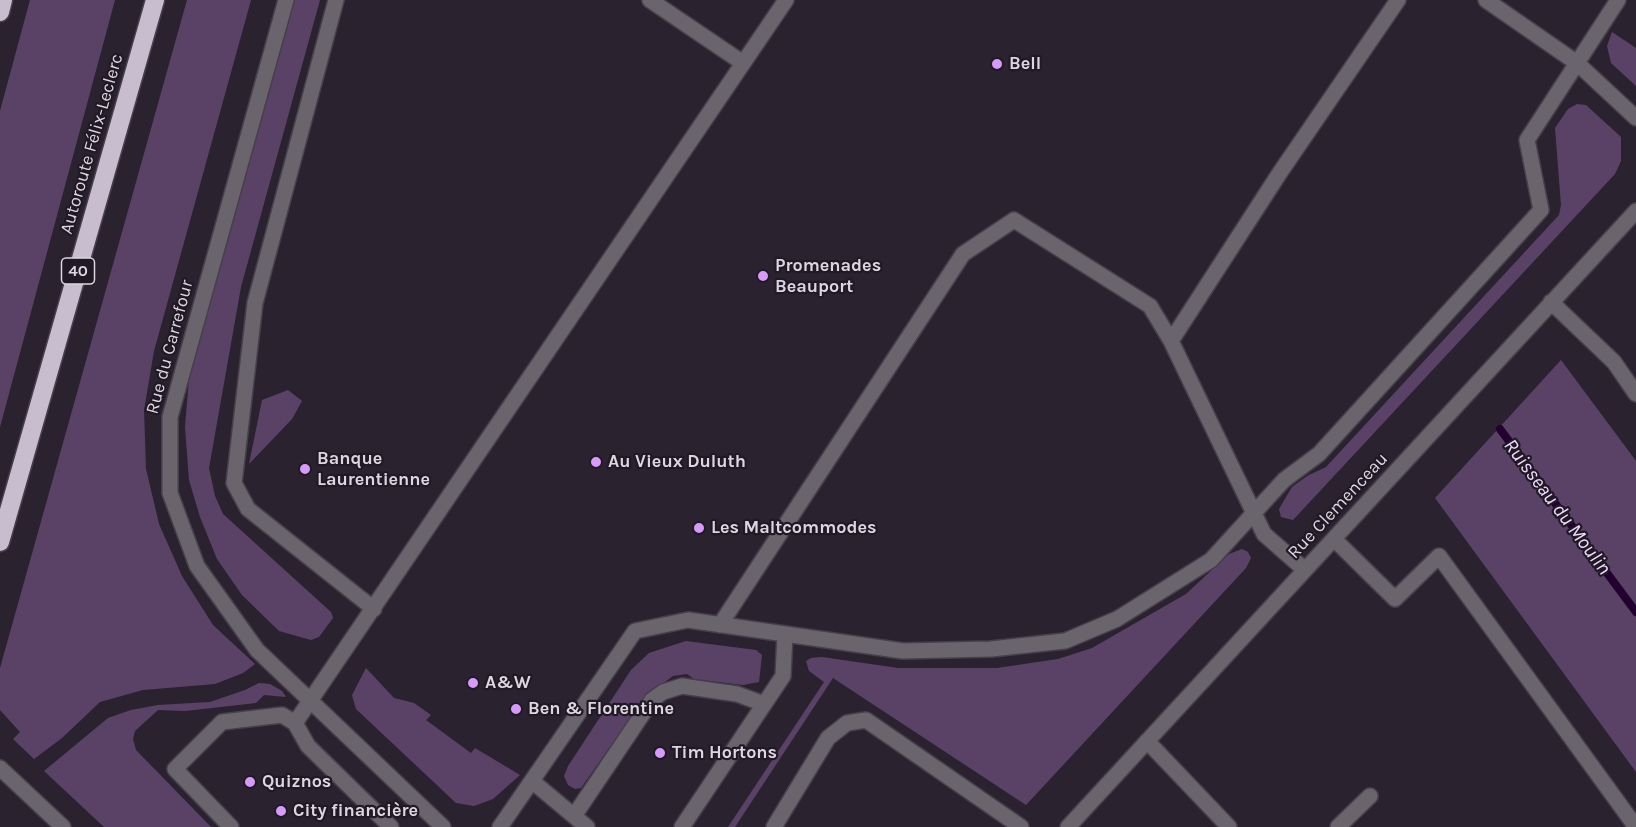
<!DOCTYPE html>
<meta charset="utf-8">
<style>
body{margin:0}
canvas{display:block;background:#2b2230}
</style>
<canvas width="1636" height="827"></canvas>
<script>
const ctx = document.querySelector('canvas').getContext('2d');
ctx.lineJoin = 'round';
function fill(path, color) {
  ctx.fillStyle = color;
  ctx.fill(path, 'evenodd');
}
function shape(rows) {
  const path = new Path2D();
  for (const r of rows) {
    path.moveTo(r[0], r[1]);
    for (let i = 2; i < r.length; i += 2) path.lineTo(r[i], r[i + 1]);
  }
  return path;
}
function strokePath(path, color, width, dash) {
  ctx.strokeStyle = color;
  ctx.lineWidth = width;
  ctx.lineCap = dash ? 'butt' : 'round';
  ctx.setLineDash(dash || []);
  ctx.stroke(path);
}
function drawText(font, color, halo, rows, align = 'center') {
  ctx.font = font + ' Karla,sans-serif';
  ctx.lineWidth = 4.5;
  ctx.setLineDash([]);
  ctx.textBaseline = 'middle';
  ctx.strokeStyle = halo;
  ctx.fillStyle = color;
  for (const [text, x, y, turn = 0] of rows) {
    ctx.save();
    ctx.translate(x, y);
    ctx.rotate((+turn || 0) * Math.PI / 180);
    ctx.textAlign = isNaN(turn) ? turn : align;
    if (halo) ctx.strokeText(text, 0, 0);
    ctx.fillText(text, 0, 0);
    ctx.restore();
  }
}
const green = shape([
 [30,0,115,0,0,427,0,111],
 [187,0,251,0,154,351,144,410,146,469,159,524,182,576,213,625,255,664,243,673,215,684,143,690,100,702,62,738,34,759,13,739,20,732,0,710,0,668],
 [293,0,320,0,241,287,209,468,215,496,223,514,331,612,333,618,319,637,311,640,279,631,242,595,217,559,200,517,189,480,185,427,190,367],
 [1612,32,1636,48,1636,86,1611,63,1607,46],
 [1577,104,1586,105,1621,137,1621,161,1615,174,1293,520,1281,517,1279,509,1292,487,1307,476,1326,467,1559,215,1561,205,1555,128,1568,109],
 [1561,360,1636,461,1636,772,1435,498],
 [288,390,302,401,292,419,249,464,262,400],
 [1242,549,1248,552,1251,558,1246,568,1026,805,833,678,735,827,728,827,824,682,809,671,806,661,811,658,822,657,898,668,997,668,1058,659,1092,648,1186,594,1229,554],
 [686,641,756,650,762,655,759,682,743,685,694,679,687,674,673,676,646,696,581,788,575,789,568,785,564,776,568,766,631,670,649,653],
 [366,668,394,698,414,703,431,715,426,720,471,753,475,748,520,775,493,799,474,806,456,803,356,709,352,695],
 [259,683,270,684,282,691,286,697,264,695,256,703,185,711,158,710,135,731,133,739,136,750,211,827,104,827,44,771,108,718,131,710,158,705,210,702,245,690]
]);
const stream = shape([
 [1500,429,1636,612]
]);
const minor = shape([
 [286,0,170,417,170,493,197,566,257,650,443,827],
 [336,0,255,303,234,483,248,509,374,609],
 [650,0,743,63],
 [1486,0,1577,63,1636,118],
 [1551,302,1614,362,1636,394],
 [1171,341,1279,174,1398,0],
 [1334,539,1395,599,1439,556,1636,827],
 [720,625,963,254,1014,220,1150,306,1171,341,1264,534,1305,570],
 [295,723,308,746,391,827],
 [1147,741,1229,827],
 [0,768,63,827],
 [532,781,587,827],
 [574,816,652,700,663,692,682,686,737,694,764,704],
 [231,827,175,769,222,722,282,715,295,723,786,0],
 [500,827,635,631,688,620,903,651,991,649,1065,641,1117,619,1211,560,1284,480,1319,454,1541,210,1527,140,1618,0],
 [682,827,783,676,785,634],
 [774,827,828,738,847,723,866,720,1021,827],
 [1068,827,1636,211],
 [1338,827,1370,796]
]);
const highway = shape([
 [0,12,3,0],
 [0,542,155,0]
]);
const markers = [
 [997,64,6,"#d89af8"],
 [763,276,6,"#d89af8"],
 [596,462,6,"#d89af8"],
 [305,469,6,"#d89af8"],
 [699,528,6,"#d89af8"],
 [473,683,6,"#d89af8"],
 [516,709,6,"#d89af8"],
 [660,753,6,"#d89af8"],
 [250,782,6,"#d89af8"],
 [281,811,6,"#d89af8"]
];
const shields = [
 [78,271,33]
];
const shieldNames = [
 ["40",78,271]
];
const poiNames = [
 ["Bell",1009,64],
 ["Promenades",775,266],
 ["Beauport",775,287],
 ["Banque",317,459],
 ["Laurentienne",317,480],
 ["Au Vieux Duluth",608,462],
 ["Les Maltcommodes",711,528],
 ["A&W",485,683],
 ["Ben & Florentine",528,709],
 ["Tim Hortons",672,753],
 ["Quiznos",262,782],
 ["City financière",293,811]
];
const streetNames = [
 ["Autoroute Félix-Leclerc",92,144,-74],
 ["Rue du Carrefour",170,347,-75],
 ["Rue Clemenceau",1338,506,-47]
];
const waterNames = [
 ["Ruisseau du Moulin",1557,507,53]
];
fill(green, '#5a4267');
strokePath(stream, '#220030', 8);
strokePath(minor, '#473f4c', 18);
strokePath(highway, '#473f4c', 21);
strokePath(minor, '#6a656c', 15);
strokePath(highway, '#c8bccf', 18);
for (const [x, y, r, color] of markers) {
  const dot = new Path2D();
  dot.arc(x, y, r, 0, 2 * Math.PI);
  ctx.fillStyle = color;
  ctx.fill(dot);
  strokePath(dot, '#211926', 2);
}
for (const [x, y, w] of shields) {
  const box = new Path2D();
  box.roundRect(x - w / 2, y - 13, w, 26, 4.5);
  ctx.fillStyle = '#211926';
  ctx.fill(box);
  strokePath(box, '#dbd6df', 1.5);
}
drawText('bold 16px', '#dbd6df', null, shieldNames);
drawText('bold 18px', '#dbd6df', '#211926', poiNames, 'left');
drawText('18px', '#dbd6df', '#211926', streetNames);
drawText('italic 20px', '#f0dafc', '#211926', waterNames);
</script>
